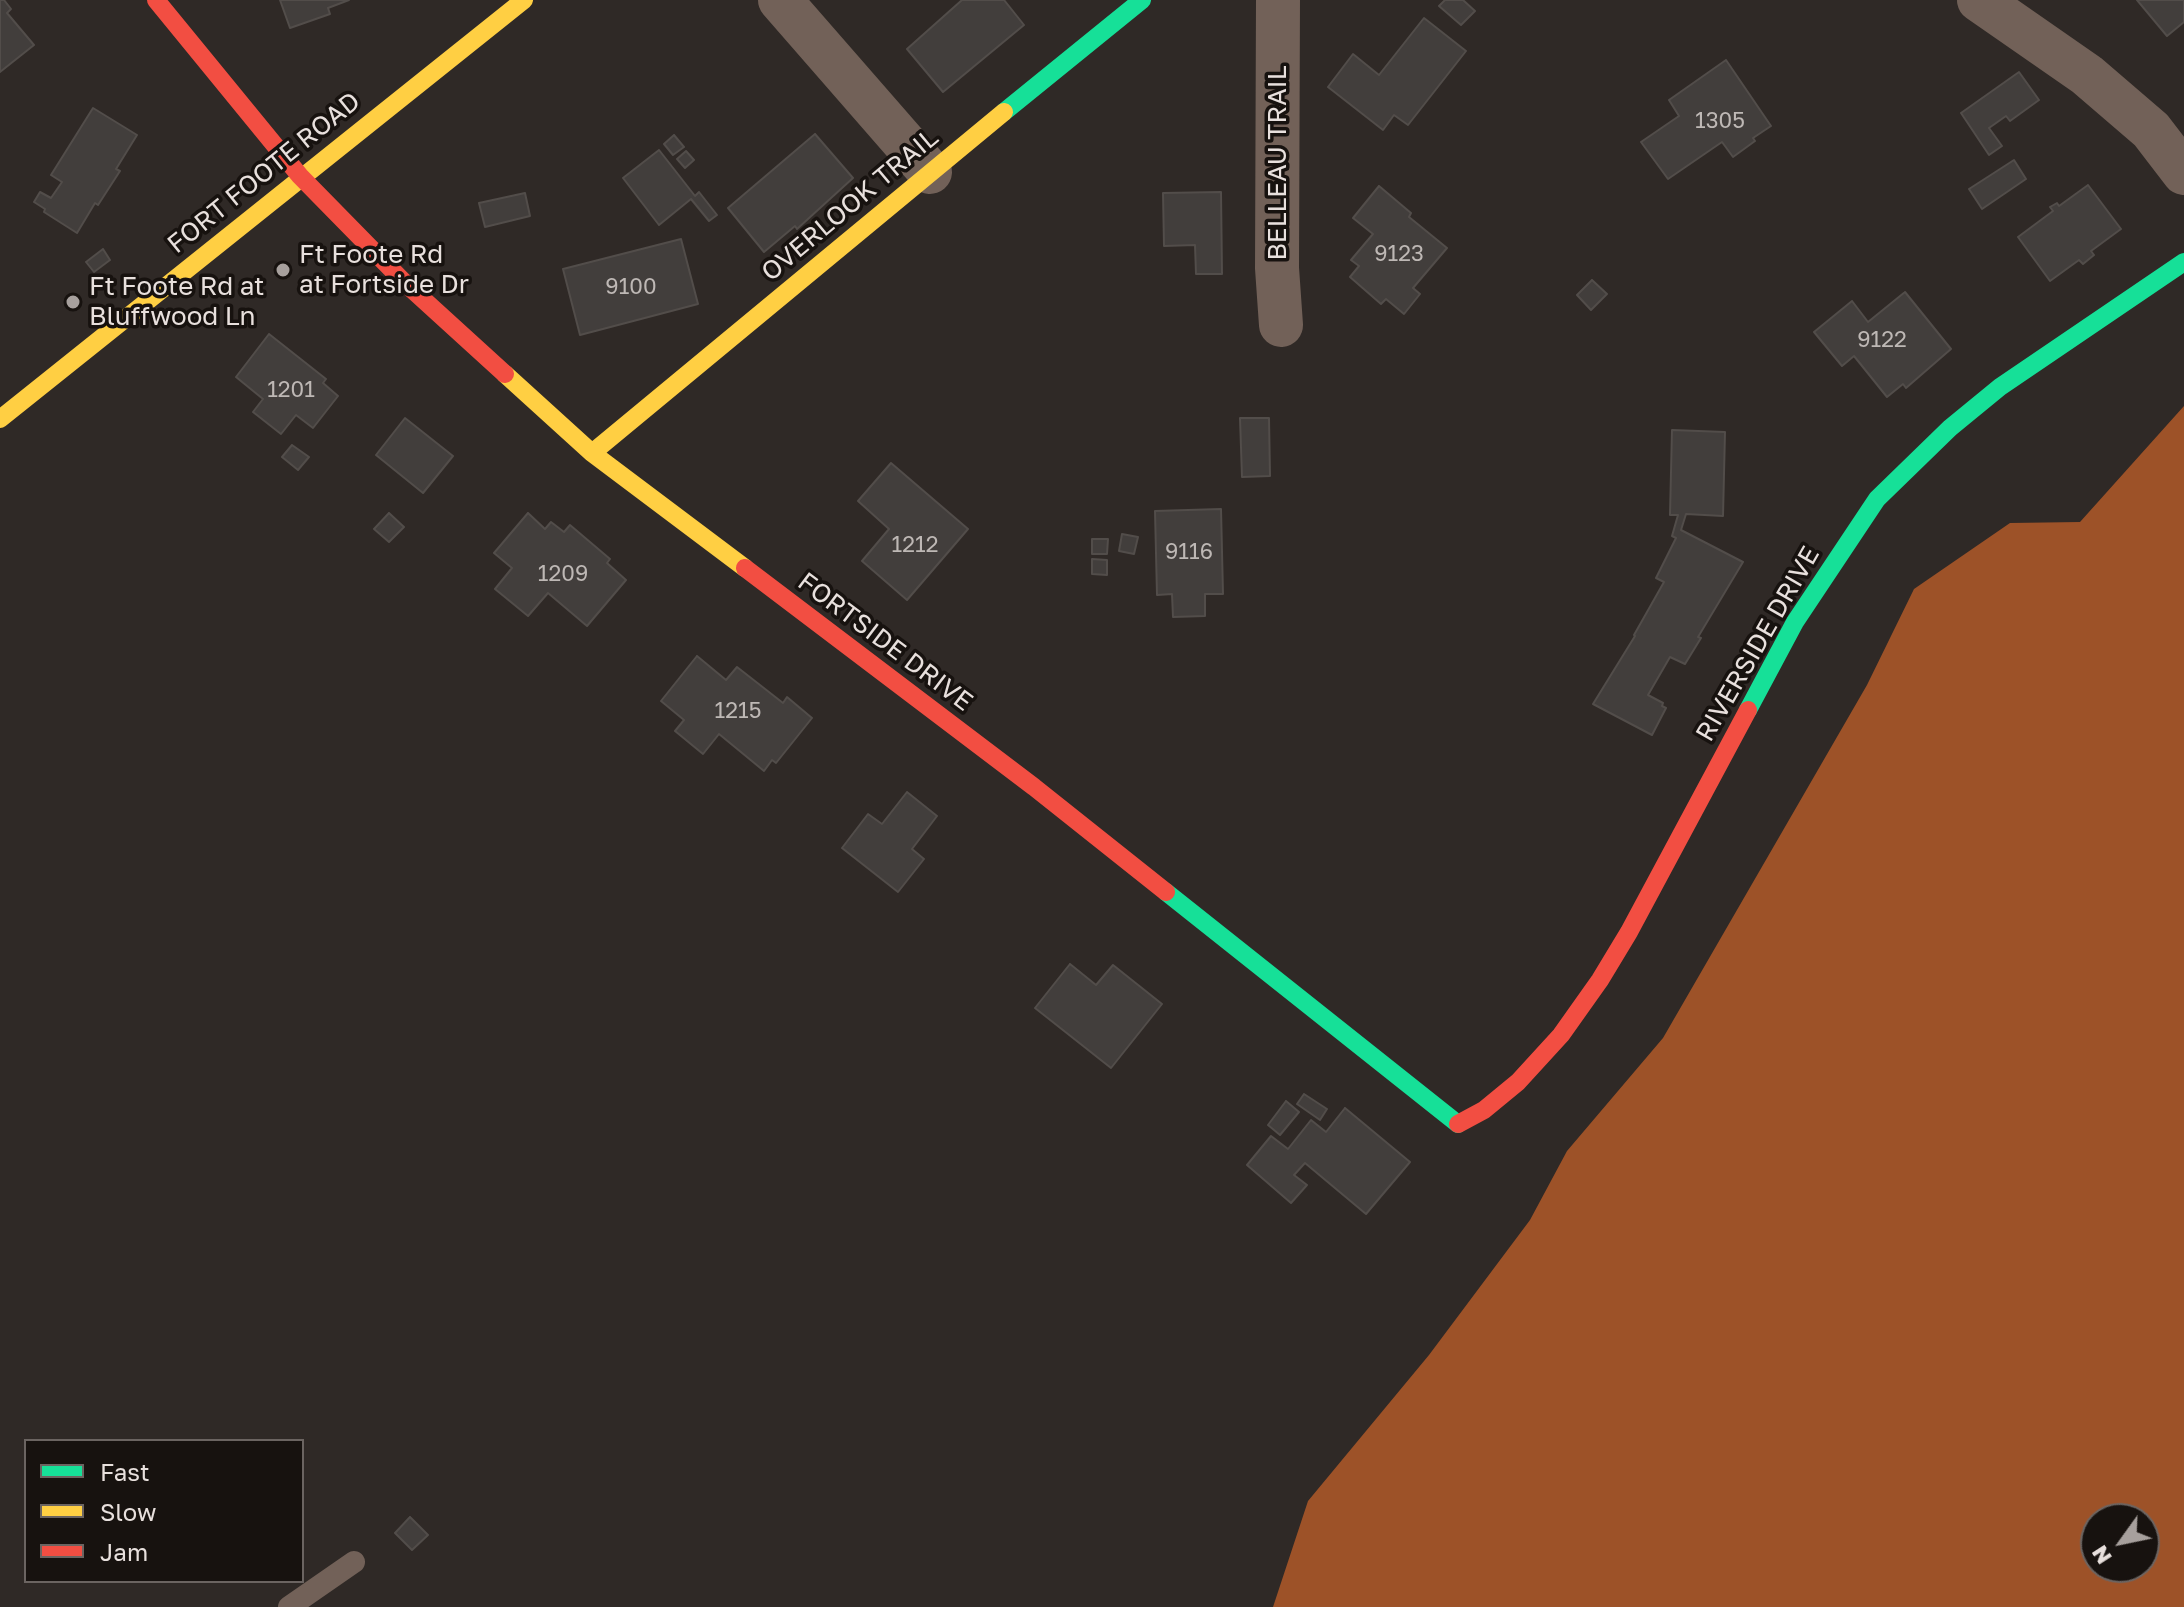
<!DOCTYPE html>
<style>
body{margin:0}
#map{position:relative;width:2184px;height:1607px;overflow:hidden;background:#2f2926;font-family:"Golos Text",sans-serif}
canvas{display:block}
.legend{position:absolute;left:24px;top:1439px;width:280px;height:144px;box-sizing:border-box;background:#17120f;border:2px solid #6b6461;margin:0;padding:10px 14px;list-style:none;font-size:24px;color:#e8e0dd}
.legend li{display:flex;align-items:center;gap:16px;height:40px}
.legend b{width:40px;border:2px solid #6b6461}
.north{position:absolute;left:2080px;top:1503px;width:80px;height:80px;box-sizing:border-box;background:#17120f;border:2px solid #6b6461;border-radius:50%;rotate:237deg;font-size:22px;font-weight:700;line-height:32px;text-align:center;color:#e8e0dd}
.north::after{content:'';display:block;margin:auto;width:28px;height:36px;background:#a7a09d;clip-path:polygon(50% 0,100% 100%,50% 72%,0 100%)}
</style>
<div id="map">
<canvas width="2184" height="1607"></canvas>
<ul class="legend">
<li><b style="height:10px;background:#16e098"></b>Fast</li>
<li><b style="height:10px;background:#ffcf43"></b>Slow</li>
<li><b style="height:10px;background:#f24e42"></b>Jam</li>
</ul>
<div class="north">N</div>
</div>
<script>
const ctx = document.querySelector('canvas').getContext('2d');
ctx.lineJoin = 'round';
function fill(path, color) {
  ctx.fillStyle = color;
  ctx.fill(path, 'evenodd');
}
function shape(rows) {
  const path = new Path2D();
  for (const r of rows) {
    path.moveTo(r[0], r[1]);
    for (let i = 2; i < r.length; i += 2) path.lineTo(r[i], r[i + 1]);
  }
  return path;
}
function strokePath(path, color, width, dash) {
  ctx.strokeStyle = color;
  ctx.lineWidth = width;
  ctx.lineCap = dash ? 'butt' : 'round';
  ctx.setLineDash(dash || []);
  ctx.stroke(path);
}
function drawText(font, color, halo, rows, align = 'center') {
  ctx.font = font + ' "Golos Text",sans-serif';
  ctx.lineWidth = 7;
  ctx.setLineDash([]);
  ctx.textBaseline = 'middle';
  ctx.strokeStyle = halo;
  ctx.fillStyle = color;
  for (const [text, x, y, turn = 0] of rows) {
    ctx.save();
    ctx.translate(x, y);
    ctx.rotate((+turn || 0) * Math.PI / 180);
    ctx.textAlign = isNaN(turn) ? turn : align;
    if (halo) ctx.strokeText(text, 0, 0);
    ctx.fillText(text, 0, 0);
    ctx.restore();
  }
}
const water = shape([
 [2184,406,2184,1607,1273,1607,1308,1501,1429,1355,1530,1220,1567,1151,1663,1038,1867,685,1914,589,2010,523,2080,522],
 [2096,1519,2144,1519,2144,1567,2096,1567]
]);
const building = shape([
 [0,0,4,0,11,9,7,13,34,45,0,72,0,0],
 [280,0,349,0,328,8,330,14,290,28,280,0],
 [962,0,1004,0,1024,25,943,92,907,49,962,0],
 [1445,0,1463,0,1475,11,1461,25,1439,6,1445,0],
 [2137,0,2184,0,2184,22,2167,36,2137,0],
 [1424,18,1466,51,1408,125,1394,115,1383,130,1328,87,1353,54,1379,75,1424,18],
 [1726,60,1771,126,1753,138,1755,141,1733,157,1722,142,1668,179,1641,142,1679,116,1669,100,1726,60],
 [2019,72,2039,100,2010,121,2006,116,1989,128,2002,146,1989,155,1961,113,2019,72],
 [93,108,137,135,116,169,120,171,98,205,95,203,77,233,44,212,45,209,34,202,40,192,51,198,62,182,51,175,93,108],
 [815,134,853,178,797,229,795,226,764,252,728,208,815,134],
 [674,135,684,147,673,155,664,144,674,135],
 [659,150,695,196,699,192,717,215,709,221,691,199,659,225,623,178,659,150],
 [686,151,694,160,685,168,677,159,686,151],
 [2014,160,2026,179,1982,209,1969,189,2014,160],
 [2088,185,2121,229,2091,251,2094,255,2083,264,2079,260,2050,281,2018,237,2053,211,2050,207,2057,203,2059,206,2088,185],
 [1379,186,1411,213,1409,217,1447,248,1413,288,1420,294,1404,314,1386,299,1381,304,1350,277,1359,266,1351,260,1373,234,1353,218,1379,186],
 [1221,192,1222,274,1196,274,1195,245,1164,246,1163,193,1221,192],
 [525,193,530,216,485,227,479,203,525,193],
 [681,239,698,304,580,335,563,269,681,239],
 [103,249,110,260,94,272,86,262,103,249],
 [1592,280,1607,294,1591,310,1577,295,1592,280],
 [1905,292,1951,349,1906,388,1903,384,1887,397,1854,356,1842,366,1814,332,1852,301,1868,322,1905,292],
 [269,334,326,379,323,383,338,396,313,428,296,415,281,434,253,412,263,399,236,377,269,334],
 [405,418,453,456,423,493,376,455,405,418],
 [1240,418,1269,418,1270,476,1242,477,1240,418],
 [1672,430,1725,432,1723,516,1686,514,1681,530,1743,562,1698,637,1701,638,1685,664,1670,657,1648,695,1663,703,1662,706,1666,708,1652,735,1593,704,1635,636,1634,635,1664,582,1656,578,1676,538,1672,536,1678,515,1670,515,1672,430],
 [292,445,309,457,298,470,282,457,292,445],
 [891,463,968,529,907,600,862,561,889,529,858,501,891,463],
 [1221,509,1223,594,1205,594,1205,616,1173,617,1172,594,1157,595,1155,511,1221,509],
 [389,513,404,527,389,542,374,529,389,513],
 [528,513,545,529,551,522,564,532,570,525,610,559,607,563,626,580,587,626,548,593,528,616,495,589,512,568,494,553,528,513],
 [1122,534,1138,537,1134,554,1119,551,1122,534],
 [1092,539,1108,539,1107,554,1092,554,1092,539],
 [1092,559,1107,560,1107,575,1092,574,1092,559],
 [697,656,726,680,737,667,783,703,787,697,812,718,776,763,772,760,764,771,719,734,703,754,675,731,684,720,661,701,697,656],
 [907,792,937,816,912,849,924,859,898,892,842,848,868,814,882,824,907,792],
 [1070,964,1096,985,1113,965,1162,1004,1111,1068,1035,1008,1070,964],
 [1304,1094,1327,1109,1320,1120,1297,1104,1304,1094],
 [1286,1101,1299,1112,1280,1135,1268,1125,1286,1101],
 [1345,1108,1410,1162,1366,1214,1305,1163,1294,1175,1307,1185,1291,1203,1247,1165,1271,1136,1288,1149,1311,1120,1326,1132,1345,1108],
 [410,1517,428,1535,412,1550,395,1533,410,1517]
]);
const lane = shape([
 [289,1607,354,1562]
]);
const street = shape([
 [780,0,930,172],
 [1278,0,1277,268,1281,325],
 [1979,0,2087,75,2151,130,2184,173]
]);
const fast = shape([
 [1004,112,1142,0],
 [1748,710,1795,622,1877,499,1950,428,2000,387,2184,262],
 [1166,892,1458,1124]
]);
const slow = shape([
 [505,374,592,453,745,568],
 [0,419,524,0],
 [592,453,1004,112]
]);
const jam = shape([
 [156,0,300,176,404,282,505,374],
 [745,568,1034,787,1166,892],
 [1458,1124,1484,1110,1518,1082,1561,1035,1600,980,1629,932,1748,710]
]);
const markers = [
 [283,270,8,"#a7a09d"],
 [73,302,8,"#a7a09d"]
];
const numberNames = [
 ["1305",1720,121],
 ["9123",1399,254],
 ["9100",631,287],
 ["9122",1882,340],
 ["1201",291,390],
 ["1212",915,545],
 ["9116",1189,552],
 ["1209",563,574],
 ["1215",738,711]
];
const streetNames = [
 ["BELLEAU TRAIL",1278,163,-90],
 ["FORT FOOTE ROAD",264,173,-39],
 ["OVERLOOK TRAIL",850,205,-40],
 ["FORTSIDE DRIVE",885,642,37],
 ["RIVERSIDE DRIVE",1758,644,-60]
];
const poiNames = [
 ["Ft Foote Rd",299,255],
 ["at Fortside Dr",299,285],
 ["Ft Foote Rd at",89,287],
 ["Bluffwood Ln",89,317]
];
fill(water, '#9d5228');
fill(building, '#423e3c');
strokePath(building, '#524d4a', 2);
strokePath(lane, '#726158', 22);
strokePath(street, '#726158', 44);
strokePath(fast, '#16e098', 18);
strokePath(slow, '#ffcf43', 18);
strokePath(jam, '#f24e42', 18);
for (const [x, y, r, color] of markers) {
  const dot = new Path2D();
  dot.arc(x, y, r, 0, 2 * Math.PI);
  ctx.fillStyle = color;
  ctx.fill(dot);
  strokePath(dot, '#17120f', 3);
}
drawText('22px', '#beb8b5', null, numberNames);
drawText('26px', '#e8e0dd', '#17120f', streetNames);
drawText('26px', '#e8e0dd', '#17120f', poiNames, 'left');
</script>
